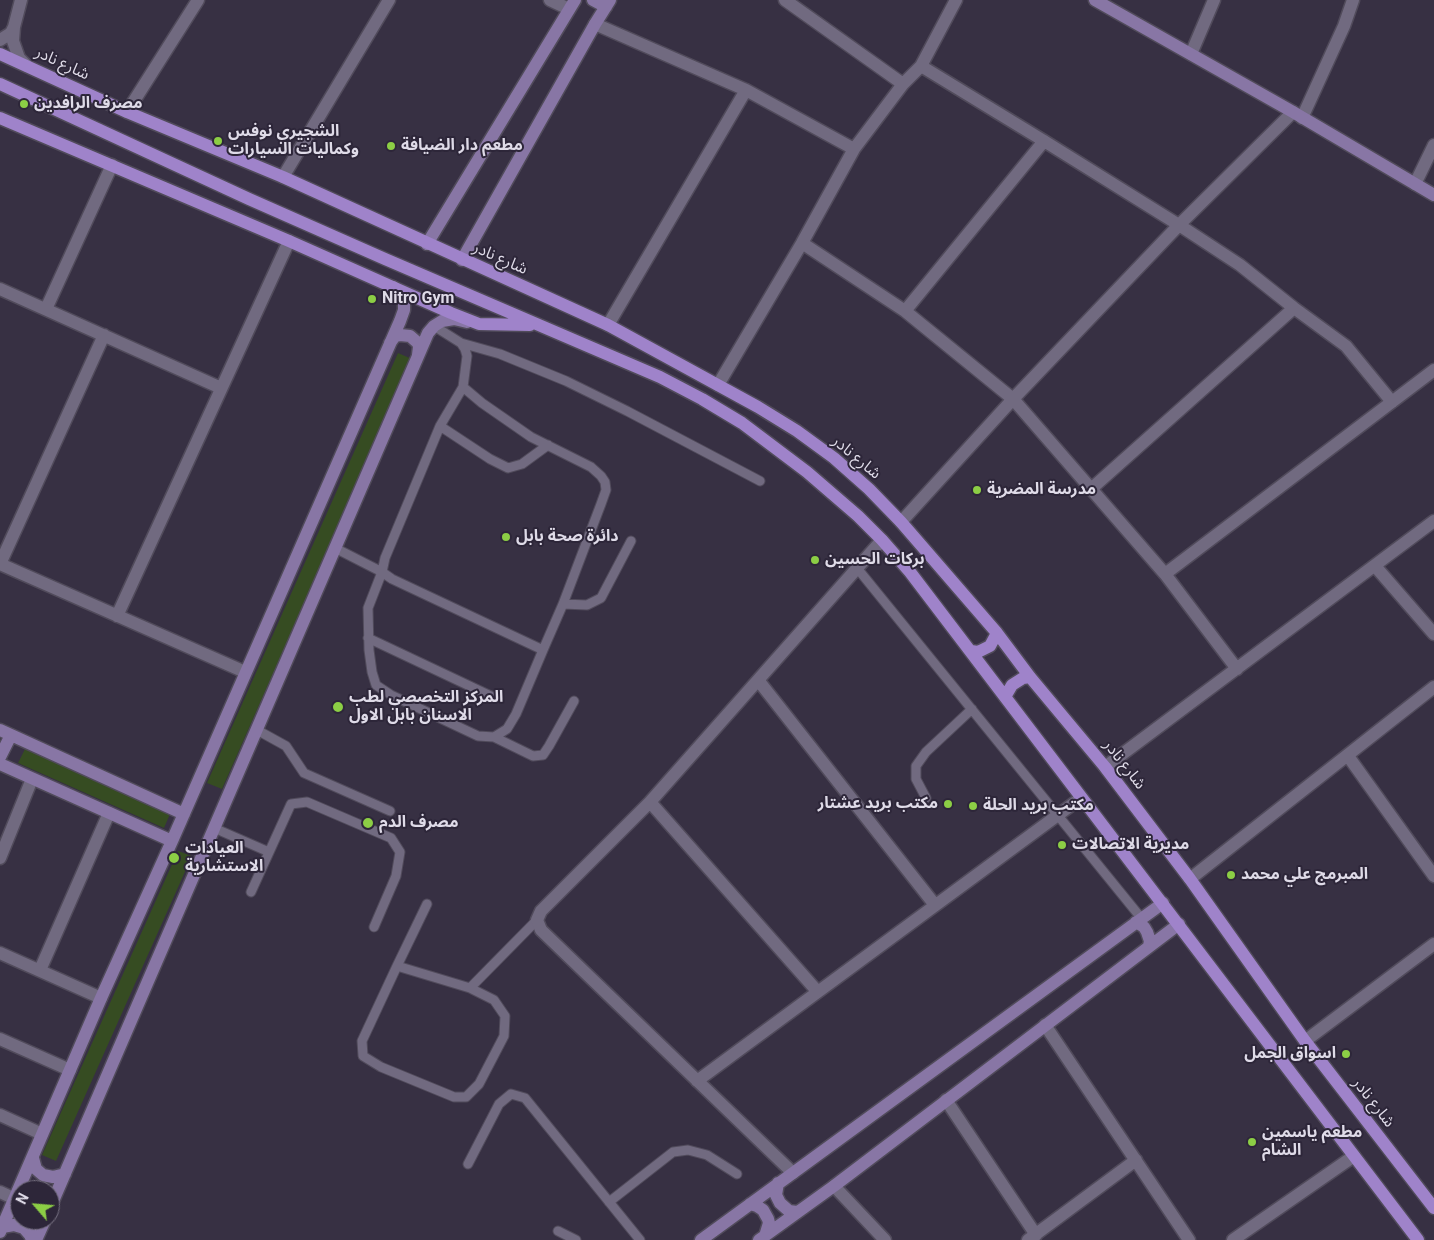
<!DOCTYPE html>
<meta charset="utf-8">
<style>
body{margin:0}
#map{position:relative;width:1434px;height:1240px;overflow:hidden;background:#373043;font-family:Roboto,sans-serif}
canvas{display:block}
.north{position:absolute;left:10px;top:1180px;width:50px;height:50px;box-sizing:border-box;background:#2d2639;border:1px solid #746e7f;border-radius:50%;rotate:297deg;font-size:14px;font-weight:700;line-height:20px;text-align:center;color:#dfdbe8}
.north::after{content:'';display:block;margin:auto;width:18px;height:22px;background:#8cce45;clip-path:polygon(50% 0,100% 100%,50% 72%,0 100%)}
</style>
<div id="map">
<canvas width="1434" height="1240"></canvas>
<div class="north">N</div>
</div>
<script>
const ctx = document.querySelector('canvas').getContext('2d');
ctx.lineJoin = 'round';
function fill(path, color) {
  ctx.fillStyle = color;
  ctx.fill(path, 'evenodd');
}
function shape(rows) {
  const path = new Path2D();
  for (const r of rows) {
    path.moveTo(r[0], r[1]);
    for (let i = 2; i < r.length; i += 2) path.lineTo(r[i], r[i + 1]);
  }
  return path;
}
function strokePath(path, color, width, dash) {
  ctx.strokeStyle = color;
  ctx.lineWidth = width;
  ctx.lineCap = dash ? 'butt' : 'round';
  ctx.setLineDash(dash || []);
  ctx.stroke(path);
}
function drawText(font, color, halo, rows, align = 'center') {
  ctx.font = font + ' Roboto,"Noto Sans Arabic",sans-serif';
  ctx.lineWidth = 4;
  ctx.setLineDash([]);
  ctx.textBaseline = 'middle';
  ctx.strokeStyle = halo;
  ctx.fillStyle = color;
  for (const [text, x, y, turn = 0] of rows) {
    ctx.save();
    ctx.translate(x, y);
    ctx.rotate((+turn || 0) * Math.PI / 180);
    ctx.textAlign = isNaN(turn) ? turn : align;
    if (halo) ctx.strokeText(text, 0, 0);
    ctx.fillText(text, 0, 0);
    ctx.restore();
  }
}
const green = shape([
 [398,353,412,359,222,789,207,783],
 [25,749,170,814,164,828,18,763],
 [178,851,192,856,56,1161,42,1155]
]);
const lane = shape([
 [434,326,461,343,465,349,467,356,463,387,440,426,385,558,382,572,392,579,543,650,563,604,601,504,606,490,605,482,601,476,591,467,531,437,482,403,463,387],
 [461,343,500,354,566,381,627,411,760,481],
 [440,426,490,459,508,468,522,464,548,445],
 [335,548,382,572,368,608,369,650,372,672,376,685,391,695,478,736,494,737,507,729,516,714,543,650],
 [857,568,1142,919],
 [563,604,587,605,601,598,631,541],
 [368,638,493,697],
 [257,730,286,746,304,773,390,811],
 [494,737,533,756,543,755,549,746,574,701],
 [926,798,916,779,916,766,926,752,972,709],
 [214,828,269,852],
 [251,892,291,804,307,802,391,838,400,852,396,876,374,927],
 [397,966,470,988,494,1000,505,1016,504,1036,479,1084,466,1097,454,1097,381,1067,363,1056,362,1041,397,966,427,904],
 [470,988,537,920],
 [468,1164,499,1104,511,1094,525,1098,640,1240],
 [609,1202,673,1152,688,1150,707,1155,737,1174],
 [558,1231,576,1240]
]);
const street = shape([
 [21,0,14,27,13,41,19,58,27,66],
 [550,0,569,9],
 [785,0,903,84],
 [595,24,746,90,854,149],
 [0,40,11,33,14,27],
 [1191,54,1214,0],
 [921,66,1044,141,1179,225,1240,265,1294,308,1346,346,1392,402],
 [127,112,198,0],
 [1302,118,1344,26,1353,0],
 [283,177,389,0],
 [1415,184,1434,145],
 [802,243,905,311,1013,399,1165,574,1237,669],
 [0,289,221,388],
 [46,309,112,165],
 [905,311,1044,141],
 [608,325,746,90],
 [718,385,802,243,854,149,903,84,921,66,956,0],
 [1091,489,1294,308],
 [901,522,1013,399,1179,225,1293,112],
 [0,564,245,672],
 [0,564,104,335],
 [1375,566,1434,634],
 [1165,574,1434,370],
 [117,616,289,241],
 [758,680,935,905],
 [1348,756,1434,876],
 [1105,767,1434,521],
 [650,802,817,991],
 [0,858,32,779],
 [1190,879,1434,687],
 [0,953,101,998],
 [40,970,109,813],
 [1045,1025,1189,1240],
 [0,1039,70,1070],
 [1305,1041,1434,944],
 [697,1081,1081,798],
 [946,1100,1036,1235],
 [0,1115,42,1134],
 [793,1173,541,930,537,920,541,911,650,802,882,540],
 [834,1186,885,1240],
 [0,1192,15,1199],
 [1028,1240,1136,1160],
 [1233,1240,1354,1156]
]);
const secondary = shape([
 [593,0,606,7],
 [1095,0,1293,112,1434,195],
 [427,244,575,0],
 [462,260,595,24,610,0],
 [390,343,395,336,400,335,410,336,418,343,419,347,418,355],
 [0,730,184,814],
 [0,757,11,735],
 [0,764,172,841],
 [1136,922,1144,927,1147,932,1150,941,1149,946],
 [33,1158,36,1169,43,1175,53,1177,65,1174],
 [778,1183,776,1195,780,1203,789,1211,797,1212],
 [750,1204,757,1206,763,1210,768,1219,769,1223,765,1236],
 [50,1208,428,333,434,326,442,321,454,319,467,322],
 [2,1227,14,1225,24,1228,30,1235,32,1240],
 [0,1232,101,998,172,841,400,321,404,310,404,300,403,295,393,287],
 [36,1240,45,1220],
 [701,1240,1163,903],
 [759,1240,834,1186,1179,924]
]);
const primary = shape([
 [0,54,127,112,283,177,608,325,758,407,797,431,834,458,869,489,901,522,997,633,1030,677,1105,767,1190,879,1305,1041,1434,1208],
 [0,84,249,199,385,259,660,377,702,399,742,423,807,472,858,516,882,540,910,572,1418,1240],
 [0,118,289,241,451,313,479,324,530,325],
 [971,651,978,652,990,646,997,633],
 [1005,697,1012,685,1023,678,1030,677]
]);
const markers = [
 [24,104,5,"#8cce45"],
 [218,141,5,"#8cce45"],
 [391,146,5,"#8cce45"],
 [372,299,5,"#8cce45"],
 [977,490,5,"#8cce45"],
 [506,537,5,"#8cce45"],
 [815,560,5,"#8cce45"],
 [338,707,6,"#8cce45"],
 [948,804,5,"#8cce45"],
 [973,806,5,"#8cce45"],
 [368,823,6,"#8cce45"],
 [1062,845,5,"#8cce45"],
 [174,858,6,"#8cce45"],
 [1231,875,5,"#8cce45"],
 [1346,1054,5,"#8cce45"],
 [1252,1142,5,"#8cce45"]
];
const streetNames = [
 ["شارع نادر",62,64,25],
 ["شارع نادر",500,259,24],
 ["شارع نادر",856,458,40],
 ["شارع نادر",1124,765,52],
 ["شارع نادر",1373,1103,52]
];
const poiNames = [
 ["مصرف الرافدين",34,104],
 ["الشجيري نوفس",228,132],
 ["وكماليات السيارات",228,150],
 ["مطعم دار الضيافة",401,146],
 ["Nitro Gym",382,299],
 ["مدرسة المضرية",987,490],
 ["دائرة صحة بابل",516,537],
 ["بركات الحسين",825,560],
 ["المركز التخصصي لطب",349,698],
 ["الاسنان بابل الاول",349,716],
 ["مكتب بريد عشتار",938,804,"right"],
 ["مكتب بريد الحلة",983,806],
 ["مصرف الدم",379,823],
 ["مديرية الاتصالات",1072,845],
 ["العيادات",185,849],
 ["الاستشارية",185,867],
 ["المبرمج علي محمد",1241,875],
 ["اسواق الجمل",1336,1054,"right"],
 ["مطعم ياسمين",1262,1133],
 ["الشام",1262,1151]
];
fill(green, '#364c22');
strokePath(lane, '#514b5b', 11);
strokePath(street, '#514b5b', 15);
strokePath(secondary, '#514b5b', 15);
strokePath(primary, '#514b5b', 15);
strokePath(lane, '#716a80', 9);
strokePath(street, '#716a80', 12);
strokePath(secondary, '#8876a5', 12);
strokePath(primary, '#9f83ca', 12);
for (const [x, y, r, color] of markers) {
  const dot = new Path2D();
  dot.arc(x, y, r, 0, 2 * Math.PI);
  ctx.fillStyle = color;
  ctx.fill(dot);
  strokePath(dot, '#2d2639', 2);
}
drawText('16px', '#dfdbe8', '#2d2639', streetNames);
drawText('bold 16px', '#dfdbe8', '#2d2639', poiNames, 'left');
</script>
